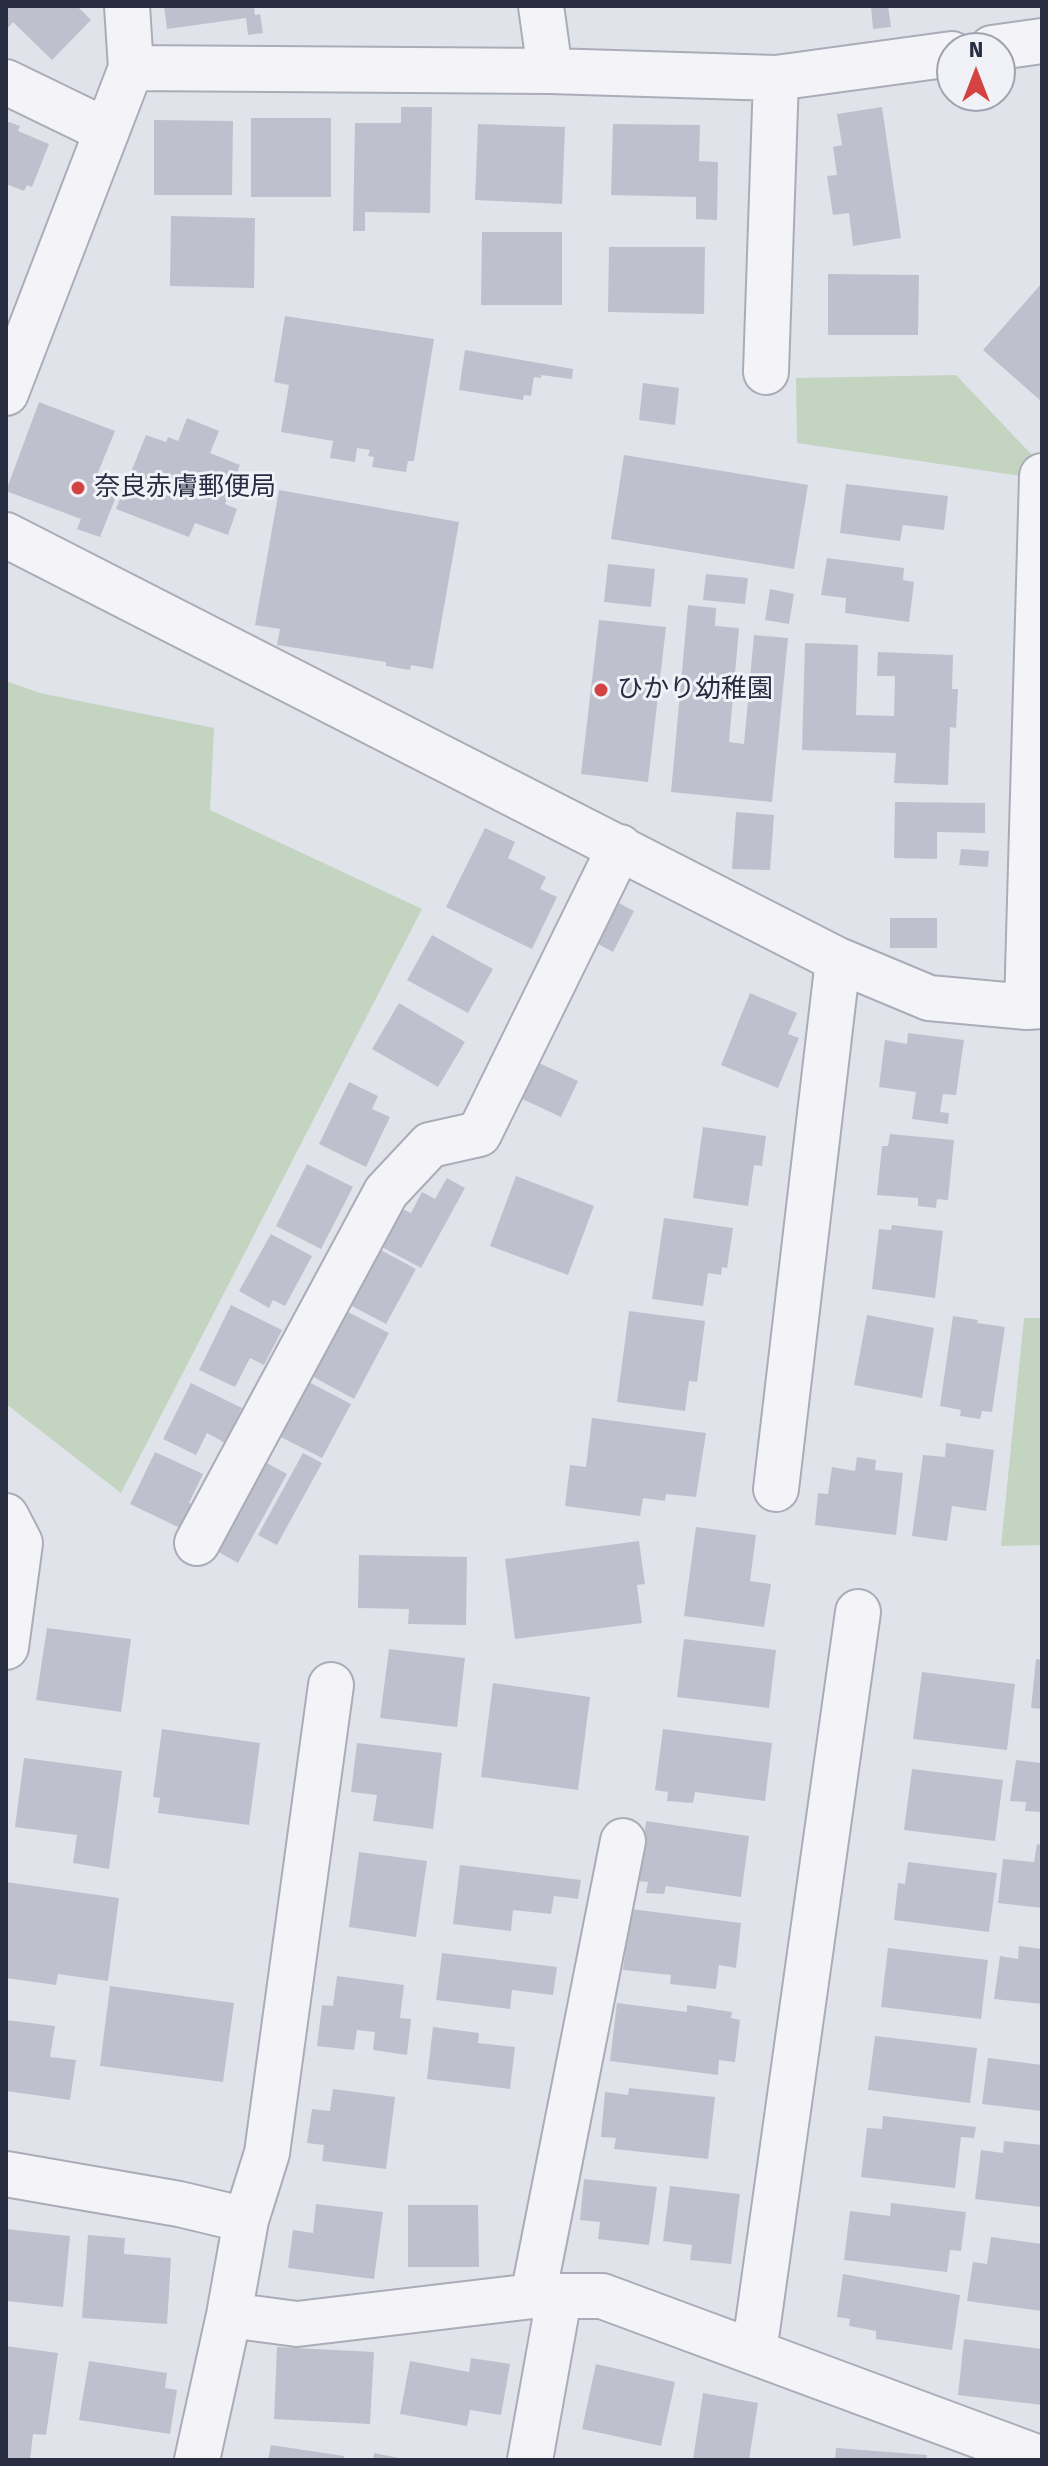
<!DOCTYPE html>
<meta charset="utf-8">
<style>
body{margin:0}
#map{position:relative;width:1048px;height:2466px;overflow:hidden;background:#e1e3ea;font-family:"Fira Sans",sans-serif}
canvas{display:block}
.frame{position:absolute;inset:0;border:8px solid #282d42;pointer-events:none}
.north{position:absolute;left:936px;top:32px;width:80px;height:80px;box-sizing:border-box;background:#f0f2f7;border:2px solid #a0a3af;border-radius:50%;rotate:0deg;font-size:22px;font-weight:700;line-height:32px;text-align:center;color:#282d42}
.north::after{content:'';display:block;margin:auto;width:28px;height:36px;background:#d34341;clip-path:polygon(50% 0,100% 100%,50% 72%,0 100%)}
</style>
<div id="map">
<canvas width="1048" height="2466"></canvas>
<div class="frame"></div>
<div class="north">N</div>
</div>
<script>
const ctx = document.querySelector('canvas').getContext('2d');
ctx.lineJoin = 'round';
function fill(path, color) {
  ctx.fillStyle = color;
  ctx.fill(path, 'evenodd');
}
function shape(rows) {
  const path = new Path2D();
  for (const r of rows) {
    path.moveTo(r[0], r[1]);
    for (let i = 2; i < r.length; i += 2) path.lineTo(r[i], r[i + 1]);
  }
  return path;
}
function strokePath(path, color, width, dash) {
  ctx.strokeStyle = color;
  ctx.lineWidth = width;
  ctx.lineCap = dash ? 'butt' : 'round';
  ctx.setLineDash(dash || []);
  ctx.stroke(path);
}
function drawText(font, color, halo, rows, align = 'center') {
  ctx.font = font + ' "Fira Sans","Noto Sans JP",sans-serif';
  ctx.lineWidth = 6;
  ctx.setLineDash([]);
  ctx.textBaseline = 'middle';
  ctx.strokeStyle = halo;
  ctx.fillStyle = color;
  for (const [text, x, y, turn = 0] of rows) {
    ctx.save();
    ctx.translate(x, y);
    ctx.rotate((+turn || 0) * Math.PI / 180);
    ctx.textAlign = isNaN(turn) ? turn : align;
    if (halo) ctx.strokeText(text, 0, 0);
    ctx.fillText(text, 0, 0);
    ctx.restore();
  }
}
const green = shape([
 [956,375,1032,455,1028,477,797,443,796,378],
 [6,681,40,693,214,728,210,810,422,909,121,1493,6,1404],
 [1024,1318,1042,1318,1042,1545,1001,1546]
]);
const building = shape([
 [6,6,77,6,91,20,52,60,13,22,6,30],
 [164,6,254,6,255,15,260,14,263,33,248,35,246,18,167,29],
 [871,6,888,6,891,27,873,29],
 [401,107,432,107,430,213,365,212,365,231,353,231,355,123,401,123],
 [882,107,901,238,853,246,849,213,833,215,827,176,837,175,833,147,842,145,837,114],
 [251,118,331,118,331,197,251,197],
 [154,120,233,121,232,195,154,195],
 [6,121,20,126,18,131,49,144,32,187,27,185,24,191,6,184],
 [478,124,565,127,562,204,475,200],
 [613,124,700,125,699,161,718,162,717,220,696,219,696,197,611,195],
 [171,216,255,218,254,288,170,286],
 [482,232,562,232,562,305,481,305],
 [609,247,705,247,704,314,608,312],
 [828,274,919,275,918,335,828,335],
 [1042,283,1042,402,983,350],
 [285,316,434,339,414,461,408,461,406,472,372,467,374,457,368,456,370,450,357,448,355,462,330,458,333,441,281,432,289,385,274,382],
 [465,350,573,369,572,379,541,375,541,378,534,377,531,396,524,395,523,400,459,390],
 [643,383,679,388,675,425,639,420],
 [39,402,115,431,97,475,121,484,100,537,77,529,81,519,6,491],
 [187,418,219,431,210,453,240,465,225,504,237,509,228,535,195,523,189,537,116,509,146,435,166,442,168,437,178,441],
 [624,455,808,485,794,569,611,539],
 [846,484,948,496,944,530,903,525,900,541,840,533],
 [279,490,459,522,433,669,411,665,410,670,386,666,386,662,277,645,280,629,255,625],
 [827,558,904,568,903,580,914,582,909,622,845,613,846,598,821,595],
 [608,564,655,569,651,607,604,602],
 [706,574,748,578,745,604,703,600],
 [770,589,794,594,789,624,765,620],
 [688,605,716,608,715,626,739,628,729,742,744,744,754,635,788,638,772,802,671,792],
 [599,620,666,627,648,782,581,774],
 [805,643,858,645,856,715,894,716,895,676,877,676,878,652,953,655,952,689,958,689,956,728,950,727,948,785,894,783,896,753,802,750],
 [895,802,985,803,985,833,937,832,937,859,894,858],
 [736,812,774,815,770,870,732,869],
 [485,828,515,842,508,858,546,877,540,889,557,897,532,949,446,907],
 [961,849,989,851,988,867,959,865],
 [617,902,634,911,613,952,596,943],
 [890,918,937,918,937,948,890,948],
 [432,935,493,969,468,1013,407,980],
 [750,993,797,1013,788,1034,799,1038,778,1088,721,1065],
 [399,1003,465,1042,438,1087,372,1049],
 [908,1033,964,1040,956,1095,943,1094,940,1112,949,1113,948,1124,912,1119,916,1092,879,1087,885,1040,907,1044],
 [537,1062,578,1081,561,1117,520,1098],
 [349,1082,378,1096,372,1109,390,1117,366,1167,319,1144],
 [703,1127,766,1136,762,1166,754,1165,748,1206,693,1198],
 [890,1134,954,1140,948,1200,937,1199,936,1208,918,1206,918,1198,877,1195,882,1146,888,1146],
 [307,1164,353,1187,321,1249,276,1226],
 [516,1176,594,1206,568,1275,490,1246],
 [447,1178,465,1188,421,1268,380,1246,400,1208,411,1213,422,1192,435,1199],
 [664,1218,733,1228,727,1268,722,1267,721,1275,708,1273,703,1306,652,1299],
 [892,1225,943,1231,935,1298,872,1289,879,1229,891,1230],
 [271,1234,312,1256,285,1306,273,1300,269,1308,239,1291],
 [377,1248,416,1269,386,1324,348,1304],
 [231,1305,282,1330,264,1365,250,1358,235,1387,199,1370],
 [344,1310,389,1333,354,1399,310,1375],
 [629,1311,705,1321,697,1382,689,1381,685,1411,617,1402],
 [867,1315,934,1328,922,1398,854,1385],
 [953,1316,978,1320,977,1323,1005,1327,992,1412,982,1411,980,1419,960,1416,961,1410,940,1406],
 [307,1381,351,1404,322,1458,277,1435],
 [191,1383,242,1408,225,1443,207,1433,196,1455,163,1439],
 [592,1418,706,1433,696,1497,666,1494,665,1501,643,1498,640,1516,565,1506,570,1465,586,1467],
 [946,1443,994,1450,986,1511,952,1506,947,1541,912,1536,923,1455,945,1457],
 [155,1452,203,1474,189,1503,194,1505,182,1529,130,1504],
 [303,1453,322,1463,277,1545,258,1535],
 [857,1457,876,1460,875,1470,903,1473,896,1535,815,1525,818,1493,828,1494,832,1467,855,1471],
 [265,1462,287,1474,238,1563,215,1550],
 [696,1527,756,1535,750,1581,771,1584,764,1627,684,1616],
 [639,1541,645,1584,637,1585,642,1623,515,1639,505,1559],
 [359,1555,467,1557,466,1625,408,1624,409,1609,358,1608],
 [47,1628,131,1639,121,1712,36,1700],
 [684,1639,776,1650,769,1708,677,1697],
 [389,1649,465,1658,457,1727,380,1718],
 [1036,1659,1042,1660,1042,1709,1031,1708],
 [922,1672,1015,1684,1007,1750,913,1739],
 [493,1683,590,1697,578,1790,481,1777],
 [162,1729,260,1743,249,1825,158,1813,160,1798,153,1797],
 [663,1729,772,1743,765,1801,695,1792,693,1803,667,1801,668,1792,655,1790],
 [357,1743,442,1753,433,1829,373,1821,377,1795,351,1792],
 [24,1758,122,1771,109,1869,73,1863,77,1835,15,1827],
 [1016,1760,1042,1763,1042,1812,1025,1811,1026,1802,1010,1801],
 [912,1769,1003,1780,995,1841,904,1830],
 [646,1821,749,1836,741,1897,666,1886,664,1894,646,1893,648,1882,638,1881],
 [1037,1844,1042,1845,1042,1908,998,1903,1003,1859,1034,1862],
 [359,1852,427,1861,416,1937,349,1927],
 [908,1862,997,1873,989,1932,894,1920,898,1883,905,1884],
 [460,1865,581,1880,578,1899,554,1896,551,1914,513,1910,511,1931,453,1924],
 [6,1882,119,1898,108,1981,58,1974,56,1985,6,1978],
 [631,1909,741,1923,736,1968,719,1965,716,1989,670,1984,671,1975,623,1970],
 [1019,1946,1042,1949,1042,2004,994,1999,1000,1956,1018,1959],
 [888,1948,988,1960,981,2019,881,2007],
 [442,1953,557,1967,553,1995,512,1990,510,2009,436,2000],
 [337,1976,404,1985,400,2018,411,2019,407,2055,373,2050,375,2032,357,2030,354,2050,317,2046,322,2005,333,2006],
 [110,1986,234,2003,223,2082,100,2066],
 [617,2003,687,2012,687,2005,732,2012,731,2018,740,2020,735,2062,719,2060,718,2075,610,2061],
 [6,2020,55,2026,50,2057,76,2060,70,2100,6,2091],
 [433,2027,479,2033,478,2043,515,2047,510,2089,427,2079],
 [875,2036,977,2048,970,2103,868,2090],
 [988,2058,1042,2065,1042,2111,982,2104],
 [629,2088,715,2097,708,2159,614,2149,616,2138,601,2137,605,2092,628,2095],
 [333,2089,395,2097,386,2169,322,2161,324,2145,307,2143,312,2109,330,2111],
 [883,2116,976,2127,974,2138,961,2137,955,2188,861,2177,867,2128,882,2129],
 [1004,2141,1042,2145,1042,2207,975,2199,981,2150,1003,2153],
 [584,2179,657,2187,649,2245,598,2239,600,2222,580,2220],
 [670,2186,740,2194,731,2264,690,2260,692,2245,663,2241],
 [891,2203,966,2212,961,2251,950,2250,947,2272,844,2260,850,2211,890,2216],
 [316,2204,383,2212,374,2279,288,2268,293,2230,313,2233],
 [408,2205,478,2205,479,2267,408,2267],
 [6,2229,70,2236,63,2307,6,2301],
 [88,2235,125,2238,124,2254,171,2258,167,2324,82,2318],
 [991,2237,1042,2244,1042,2311,967,2301,973,2262,987,2264],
 [843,2274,960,2295,952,2350,876,2339,876,2331,849,2326,850,2319,837,2317],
 [964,2339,1042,2349,1042,2405,958,2395],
 [6,2346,58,2353,46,2435,33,2434,30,2460,6,2460],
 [277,2347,374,2352,370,2424,274,2419],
 [471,2358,510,2364,501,2415,470,2410,467,2426,400,2414,410,2361,469,2372],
 [89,2361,167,2373,165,2388,177,2390,170,2434,79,2420],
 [596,2364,675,2382,661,2446,582,2429],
 [703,2393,758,2403,749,2460,693,2460],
 [271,2445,344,2456,343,2460,268,2460],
 [836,2448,927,2455,926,2460,835,2460],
 [374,2453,404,2459,404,2460,373,2460]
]);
const minor = shape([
 [541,6,550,71],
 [992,48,1042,41],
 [131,68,550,71,776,78,952,54],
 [6,82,107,131],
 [766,372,776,78],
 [6,393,131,68,127,6],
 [6,535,838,960,929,998,1027,1007,1042,1006],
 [1027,1007,1042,476],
 [776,1489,838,960],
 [6,1516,20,1543,6,1647],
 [197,1543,386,1192,430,1145,479,1134,620,847],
 [6,2174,179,2204,246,2220],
 [533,2296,623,1841],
 [229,2315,297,2324,533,2296,602,2296,1042,2459],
 [754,2352,858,1612],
 [197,2460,229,2315,246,2220,267,2153,331,1685],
 [530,2460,559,2298]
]);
const markers = [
 [78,488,8,"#d34341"],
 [601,690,8,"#d34341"]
];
const poiNames = [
 ["奈良赤膚郵便局",94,488],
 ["ひかり幼稚園",617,690]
];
fill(green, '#c3d4c1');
fill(building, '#bec1cd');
strokePath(minor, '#aaacb8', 48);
strokePath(minor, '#f4f4f8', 44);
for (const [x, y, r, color] of markers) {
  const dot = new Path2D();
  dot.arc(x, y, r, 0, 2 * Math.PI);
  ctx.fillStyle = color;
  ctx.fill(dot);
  strokePath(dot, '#f0f2f7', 3);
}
drawText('26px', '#282d42', '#f0f2f7', poiNames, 'left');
</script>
